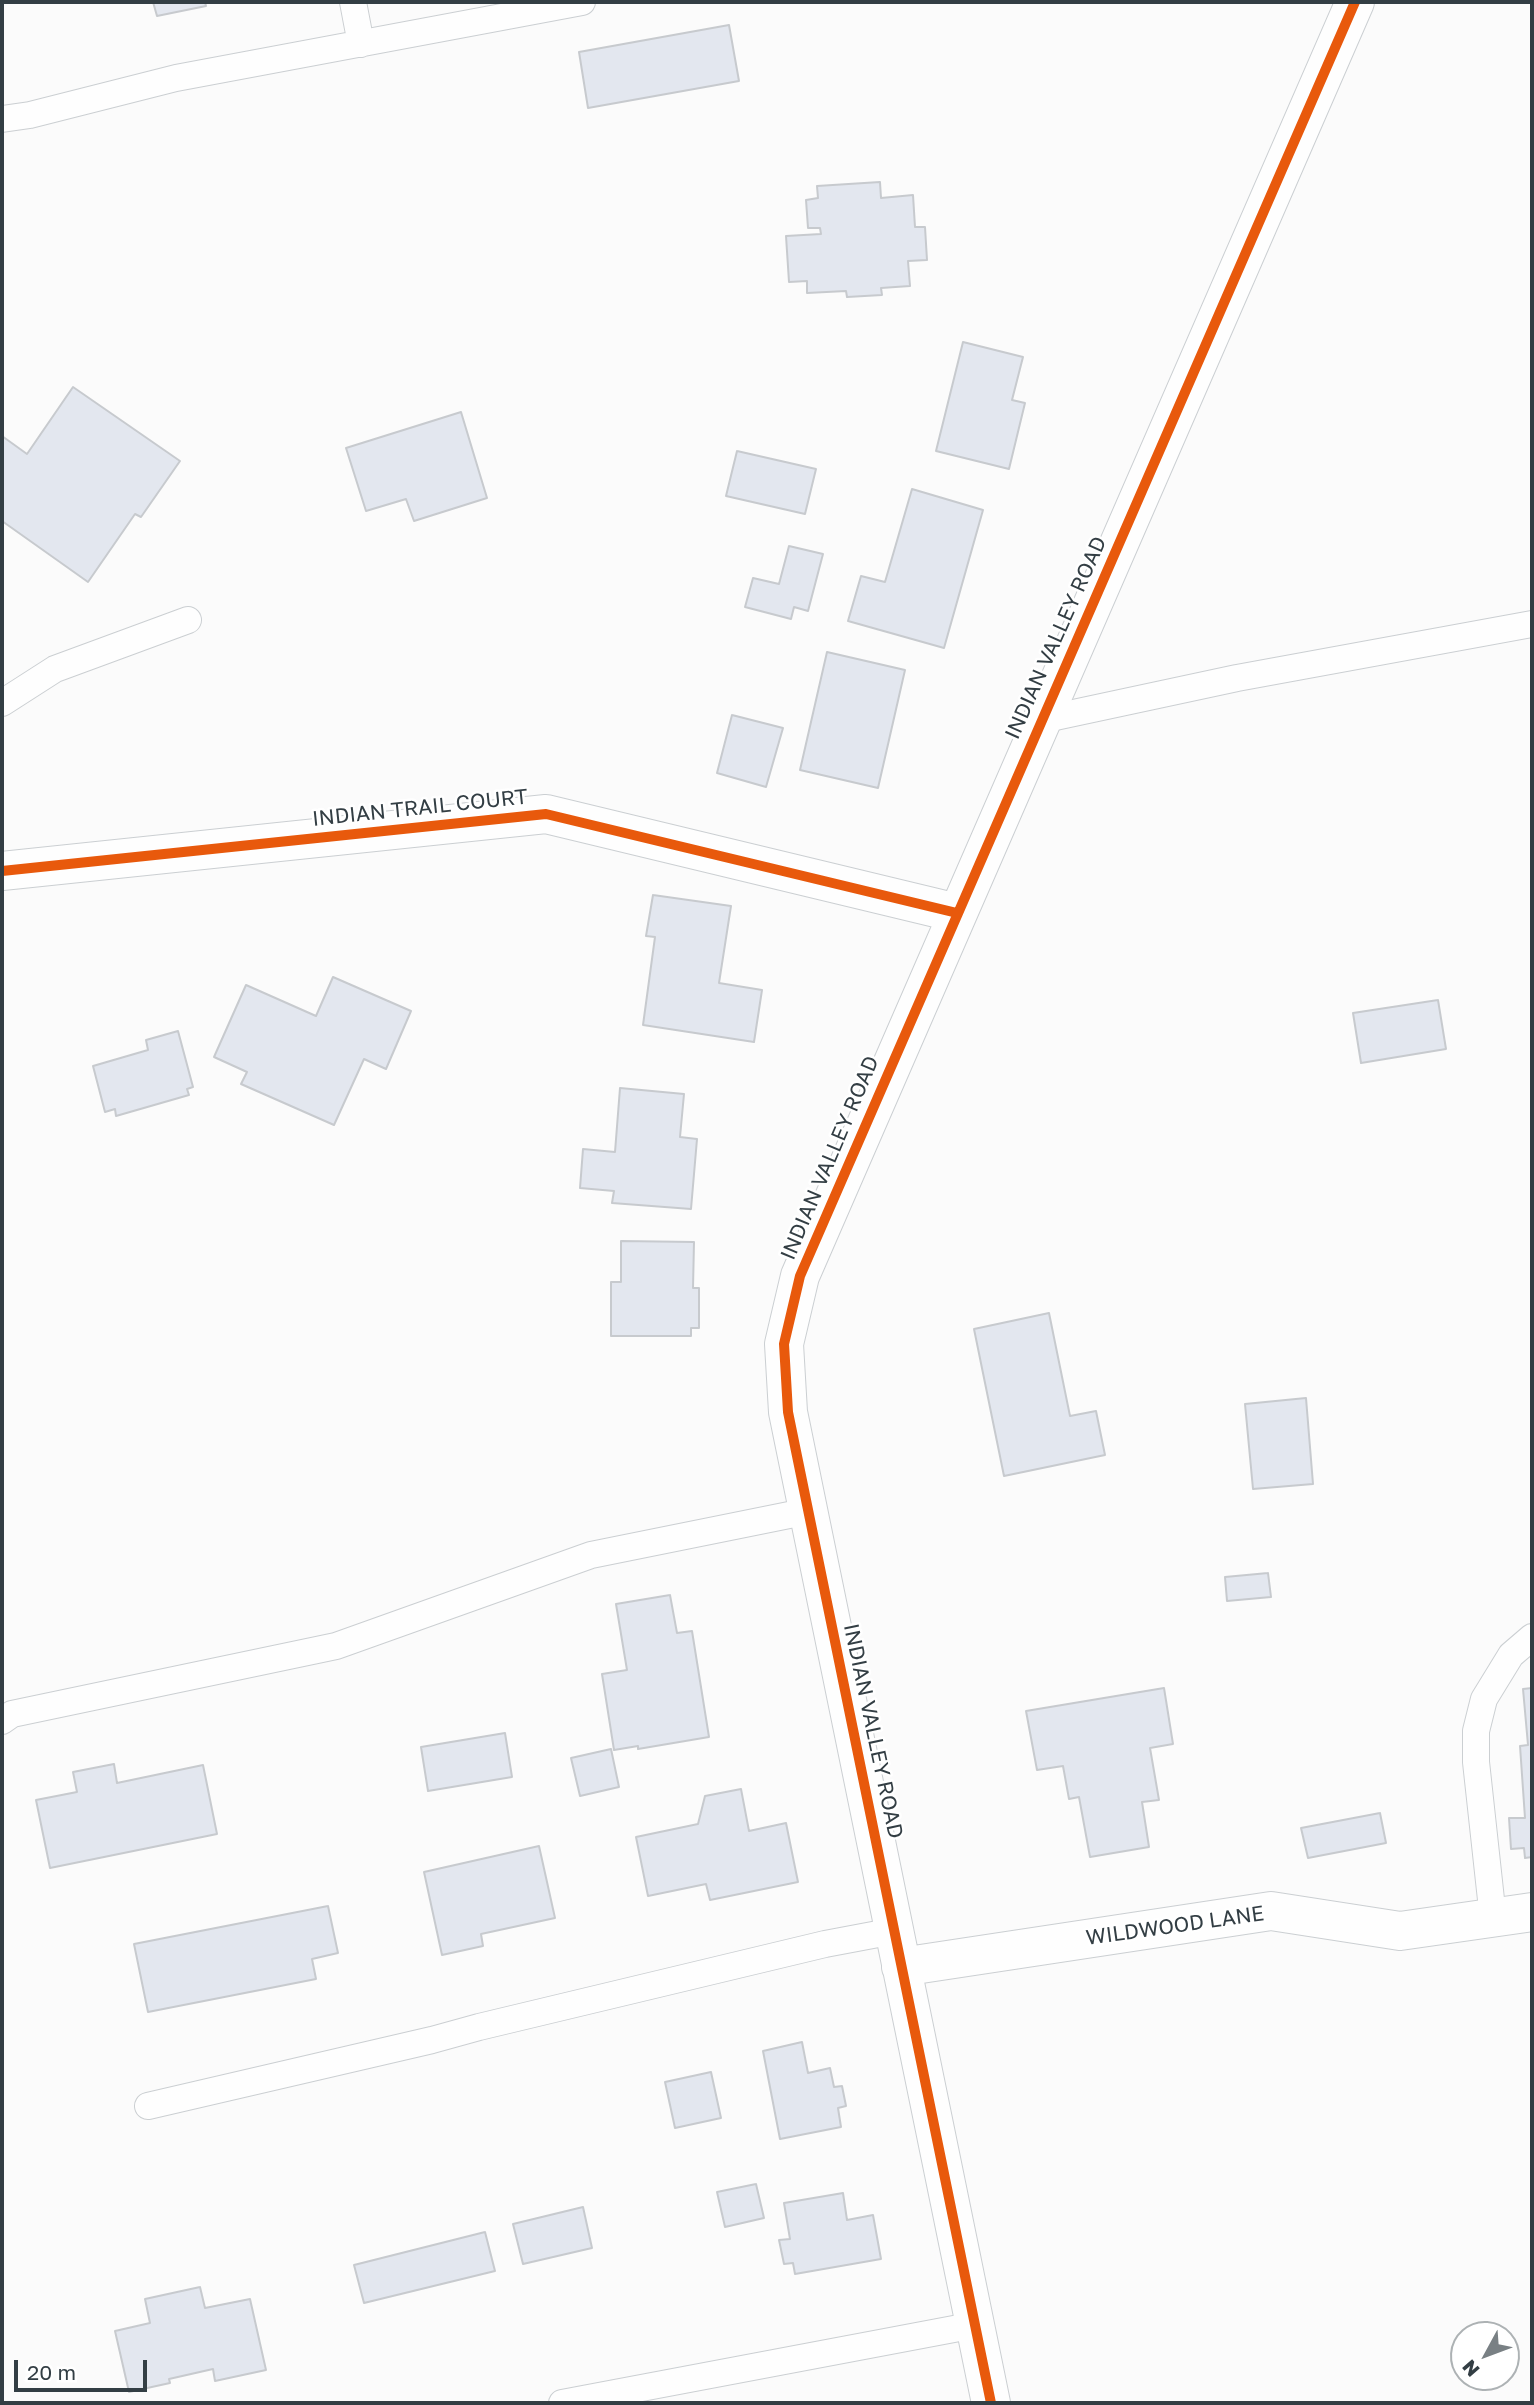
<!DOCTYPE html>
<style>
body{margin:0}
#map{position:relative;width:1534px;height:2405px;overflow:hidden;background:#fbfbfb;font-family:"Golos Text",sans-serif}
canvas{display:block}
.frame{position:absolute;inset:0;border:4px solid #333e44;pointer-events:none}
.north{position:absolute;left:1450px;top:2321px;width:70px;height:70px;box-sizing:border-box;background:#fff;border:2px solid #adb2b4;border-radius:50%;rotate:229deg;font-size:19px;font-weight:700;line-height:28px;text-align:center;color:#333e44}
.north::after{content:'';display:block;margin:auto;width:24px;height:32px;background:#798084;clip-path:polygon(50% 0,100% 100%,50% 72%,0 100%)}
.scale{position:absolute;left:14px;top:2360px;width:133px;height:32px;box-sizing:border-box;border:4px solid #333e44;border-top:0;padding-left:9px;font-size:21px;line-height:24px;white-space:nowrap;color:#333e44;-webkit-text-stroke:5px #fff;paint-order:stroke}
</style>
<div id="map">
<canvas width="1534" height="2405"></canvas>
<div class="frame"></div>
<div class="north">N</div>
<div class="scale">20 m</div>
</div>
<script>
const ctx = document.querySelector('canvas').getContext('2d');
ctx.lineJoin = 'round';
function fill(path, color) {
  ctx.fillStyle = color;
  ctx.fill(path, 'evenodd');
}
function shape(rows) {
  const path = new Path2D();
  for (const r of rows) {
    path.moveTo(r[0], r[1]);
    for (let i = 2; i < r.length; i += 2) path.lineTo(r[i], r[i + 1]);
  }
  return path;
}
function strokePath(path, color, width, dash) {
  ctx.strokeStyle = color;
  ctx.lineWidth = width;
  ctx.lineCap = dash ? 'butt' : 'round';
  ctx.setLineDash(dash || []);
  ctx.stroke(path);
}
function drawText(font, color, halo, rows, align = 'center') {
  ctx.font = font + ' "Golos Text",sans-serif';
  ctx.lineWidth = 5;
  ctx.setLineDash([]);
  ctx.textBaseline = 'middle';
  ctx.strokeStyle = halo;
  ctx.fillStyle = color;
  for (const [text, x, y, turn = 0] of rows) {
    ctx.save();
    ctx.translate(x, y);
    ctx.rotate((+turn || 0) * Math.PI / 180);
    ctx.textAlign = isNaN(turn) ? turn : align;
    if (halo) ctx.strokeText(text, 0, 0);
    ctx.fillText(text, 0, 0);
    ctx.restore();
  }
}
const building = shape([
 [153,2,205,2,206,6,157,16,153,2],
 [729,25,739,81,588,108,579,52,729,25],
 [880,182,881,198,913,195,915,227,925,227,927,260,908,261,910,286,881,288,882,295,847,297,846,291,807,293,807,281,789,282,786,236,821,234,820,228,808,228,806,200,818,198,817,186,880,182],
 [963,342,1023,357,1012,400,1025,403,1009,469,936,451,963,342],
 [73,387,180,461,141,517,135,514,88,582,2,521,2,436,27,454,73,387],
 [461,412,487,498,414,521,406,499,366,511,346,448,461,412],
 [737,451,816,469,805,514,726,496,737,451],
 [912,489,983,510,944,648,848,621,861,576,885,582,912,489],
 [789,546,823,554,808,611,794,607,791,619,745,607,753,578,779,584,789,546],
 [827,652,905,670,878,788,800,770,827,652],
 [732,715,783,728,766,787,717,773,732,715],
 [653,895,731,906,719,983,762,990,754,1042,643,1025,655,937,646,936,653,895],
 [333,977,411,1011,386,1069,364,1059,334,1125,241,1084,247,1072,214,1057,246,985,316,1016,333,977],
 [1438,1000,1446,1049,1361,1063,1353,1013,1438,1000],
 [178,1031,193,1087,187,1089,189,1095,116,1116,115,1109,105,1112,93,1066,148,1050,146,1040,178,1031],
 [620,1088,684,1094,680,1137,697,1139,691,1209,612,1203,614,1191,580,1188,583,1149,615,1152,620,1088],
 [621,1241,694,1242,693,1288,699,1288,699,1328,691,1328,691,1336,611,1336,611,1282,621,1282,621,1241],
 [1049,1313,1070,1416,1096,1411,1105,1455,1004,1476,974,1329,1049,1313],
 [1306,1398,1313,1484,1253,1489,1245,1404,1306,1398],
 [1268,1573,1271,1597,1227,1601,1225,1577,1268,1573],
 [670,1595,677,1633,692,1631,709,1737,638,1749,638,1746,614,1750,602,1674,627,1670,616,1604,670,1595],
 [1164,1688,1173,1744,1150,1748,1159,1800,1142,1802,1149,1847,1090,1857,1079,1797,1069,1799,1063,1766,1037,1770,1026,1711,1164,1688],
 [1532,1688,1532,1857,1525,1858,1524,1848,1511,1849,1509,1818,1525,1818,1520,1746,1528,1745,1523,1689,1532,1688],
 [505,1733,512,1777,428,1791,421,1747,505,1733],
 [611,1749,619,1787,580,1796,571,1758,611,1749],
 [114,1764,117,1783,203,1765,217,1834,50,1868,36,1800,77,1792,73,1772,114,1764],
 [741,1789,749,1831,786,1823,798,1882,710,1900,706,1884,648,1896,636,1837,698,1824,705,1796,741,1789],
 [1380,1813,1386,1843,1308,1858,1301,1828,1380,1813],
 [539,1846,555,1918,481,1934,483,1946,442,1955,424,1872,539,1846],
 [328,1906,338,1953,312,1959,316,1979,148,2012,134,1944,328,1906],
 [802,2042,808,2073,830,2068,834,2087,842,2086,846,2106,838,2108,841,2127,780,2139,763,2051,802,2042],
 [711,2072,721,2118,675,2128,665,2082,711,2072],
 [756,2184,764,2218,725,2227,717,2192,756,2184],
 [843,2193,847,2220,873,2215,881,2259,795,2274,793,2263,784,2264,779,2240,790,2239,784,2203,843,2193],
 [583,2207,592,2248,523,2264,513,2224,583,2207],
 [485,2232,495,2271,364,2303,354,2265,485,2232],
 [200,2287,205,2308,250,2299,266,2370,215,2381,213,2369,169,2379,170,2383,129,2392,115,2331,150,2323,145,2299,200,2287]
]);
const lane = shape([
 [353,2,361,44],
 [2,119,30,115,176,78,582,2],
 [2,703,55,669,188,620],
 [1041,720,1237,678,1532,624],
 [2,1721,12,1714,336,1646,591,1555,809,1511],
 [1493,1918,1476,1762,1476,1731,1484,1699,1511,1655,1532,1637],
 [148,2106,432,2040,479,2027,825,1944,894,1931],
 [562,2403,975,2325]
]);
const street = shape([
 [2,871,546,814,957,913],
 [901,1967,1271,1911,1400,1931,1532,1912],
 [991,2403,788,1412,784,1344,800,1276,1355,2]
]);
const cycleway = shape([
 [2,871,546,814,957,913],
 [991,2403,788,1412,784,1344,800,1276,1355,2]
]);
const streetNames = [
 ["INDIAN VALLEY ROAD",1056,638,-66],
 ["INDIAN TRAIL COURT",420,808,-6],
 ["INDIAN VALLEY ROAD",830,1158,-67],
 ["INDIAN VALLEY ROAD",873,1731,78],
 ["WILDWOOD LANE",1175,1926,-8]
];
fill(building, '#e3e7ef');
strokePath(building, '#c7cace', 2);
strokePath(lane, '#cbcfd2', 28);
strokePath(street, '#cbcfd2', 40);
strokePath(lane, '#fefefe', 26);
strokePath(street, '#fefefe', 38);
strokePath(cycleway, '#e8590c', 10);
drawText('21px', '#333e44', '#fff', streetNames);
</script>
